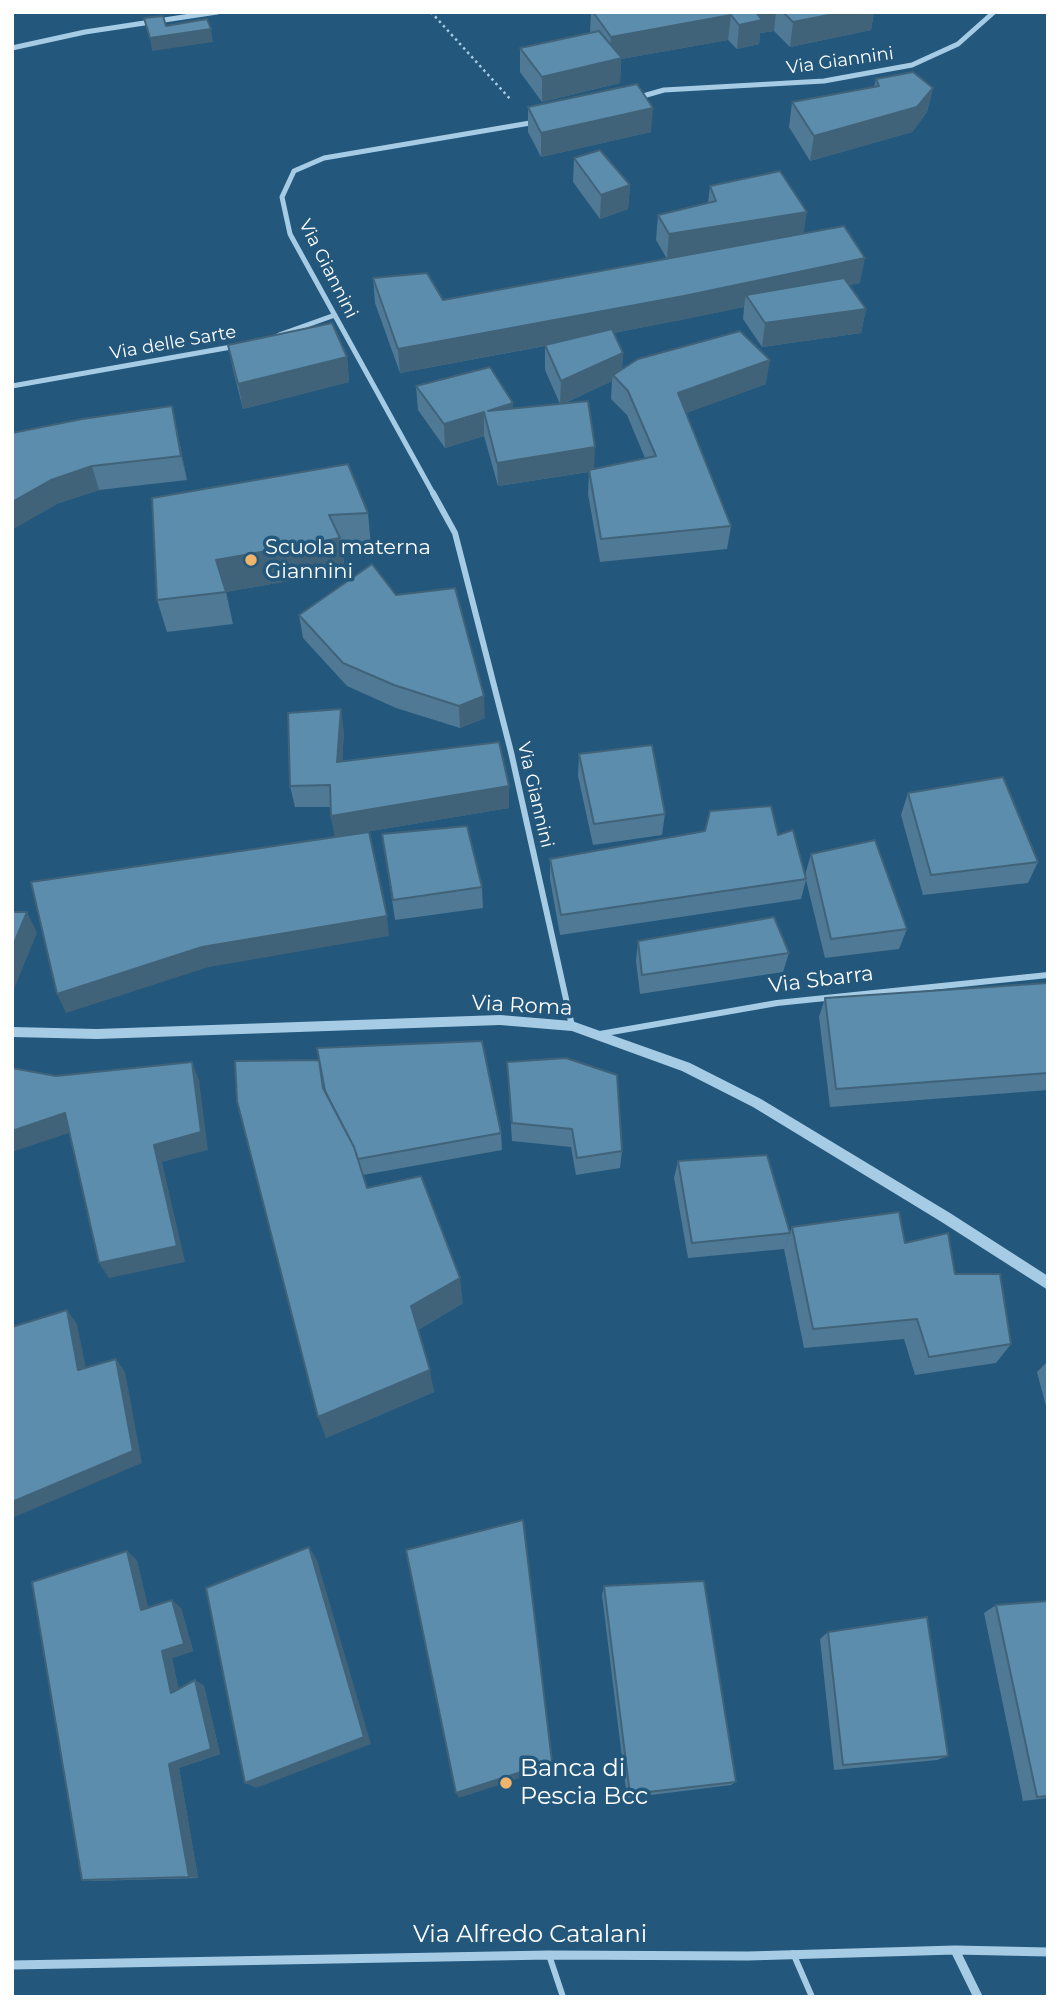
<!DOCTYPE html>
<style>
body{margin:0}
#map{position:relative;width:1060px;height:2009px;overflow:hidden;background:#23577b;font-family:Montserrat,sans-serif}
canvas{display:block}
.frame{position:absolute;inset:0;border:14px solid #fff;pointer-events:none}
</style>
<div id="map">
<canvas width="1060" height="2009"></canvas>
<div class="frame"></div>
</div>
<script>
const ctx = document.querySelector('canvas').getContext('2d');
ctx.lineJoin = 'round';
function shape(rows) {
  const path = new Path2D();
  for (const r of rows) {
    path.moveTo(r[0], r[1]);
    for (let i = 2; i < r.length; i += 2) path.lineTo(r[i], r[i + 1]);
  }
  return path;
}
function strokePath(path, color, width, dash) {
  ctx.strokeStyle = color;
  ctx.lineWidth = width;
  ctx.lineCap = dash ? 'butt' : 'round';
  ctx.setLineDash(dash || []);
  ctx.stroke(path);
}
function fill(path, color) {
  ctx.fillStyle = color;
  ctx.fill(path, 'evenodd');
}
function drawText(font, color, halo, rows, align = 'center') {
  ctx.font = font + ' Montserrat,sans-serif';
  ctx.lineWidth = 7;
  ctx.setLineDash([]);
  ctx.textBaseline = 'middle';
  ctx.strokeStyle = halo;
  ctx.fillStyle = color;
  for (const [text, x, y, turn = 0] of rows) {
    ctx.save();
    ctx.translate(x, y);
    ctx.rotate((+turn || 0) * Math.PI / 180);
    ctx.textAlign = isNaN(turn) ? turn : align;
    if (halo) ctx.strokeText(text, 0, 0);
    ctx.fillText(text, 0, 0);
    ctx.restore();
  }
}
const path = shape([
 [431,12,511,100]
]);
const service = shape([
 [793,1953,812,1997],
 [549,1955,563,1997]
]);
const minorFar2 = shape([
 [12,48,85,32,217,12],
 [636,98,664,90,824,81,912,65,958,44,994,12],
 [279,335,335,315],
 [12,386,237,346],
 [434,495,290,234,282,197,294,171,324,158,536,122]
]);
const minorFar1 = shape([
 [433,493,455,533,511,752,572,1026],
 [600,1034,777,1003,1048,975]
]);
const minor = shape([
 [955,1950,978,1997],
 [12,1965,549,1955,748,1956,955,1950,1048,1952]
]);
const tertiary = shape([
 [500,1015,572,1021,690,1063,761,1099,950,1213,1048,1276,1048,1290,940,1221,753,1107,682,1071,572,1031,500,1025,97,1039,12,1037,12,1027,97,1029,500,1015]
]);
const wall = shape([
 [591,12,874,12,871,30,790,47,774,31,760,33,759,44,737,49,728,40,621,59,620,83,542,102,520,72,520,48,590,33],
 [876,79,933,88,927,112,912,132,810,161,789,127,792,102,874,87],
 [528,107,651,132,541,157,528,132],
 [574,158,630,185,628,209,600,219,573,182],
 [710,186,803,233,860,283,848,285,866,309,861,333,762,347,743,319,744,307,614,333,623,353,622,369,766,384,686,413,731,526,727,549,600,562,588,494,589,472,498,486,484,436,445,448,418,410,416,386,513,403,513,409,560,404,545,370,545,346,400,373,375,303,373,278,443,300,667,259,656,240,658,215,708,203],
 [612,381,611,399,627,415,645,458,594,469,563,404],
 [228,345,347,357,349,382,243,409,233,370],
 [172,406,187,480,99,490,59,503,12,433],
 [152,498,368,513,371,546,342,548,345,571,226,592,233,624,167,632,157,600],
 [299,615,485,718,460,728,396,708,347,686,303,638],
 [344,731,342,761,509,786,509,808,335,837,331,816,331,807,295,807,290,786],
 [579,754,665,814,662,835,593,845,578,776],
 [908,793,1038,862,1028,883,923,895,901,815],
 [382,834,482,887,483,908,395,920],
 [811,854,907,929,899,949,825,958,806,880,801,899,560,935,550,879,550,859,805,875],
 [638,941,789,953,783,972,640,994,636,961],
 [1048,983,1048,1090,830,1107,819,1017,825,998],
 [319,1060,501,1133,502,1150,363,1175,367,1188,463,1303,418,1330,434,1392,326,1438],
 [507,1062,622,1151,620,1168,576,1175,571,1147,512,1141],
 [678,1161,790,1233,784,1249,688,1258,674,1178],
 [792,1227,905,1243,955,1274,1011,1344,996,1363,915,1375,904,1339,804,1348,784,1249],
 [1048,1361,1048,1414,1037,1372],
 [127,1551,137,1561,148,1608,181,1608,193,1651,172,1658,178,1689,195,1680,204,1686,220,1754,179,1768,198,1878,94,1881,82,1880],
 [604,1586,736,1782,731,1785,627,1798,602,1595],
 [1048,1601,1048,1798,1023,1801,984,1613,996,1605],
 [828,1632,948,1756,937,1760,834,1770,820,1639]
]);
const shadedWall = shape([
 [754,12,776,12,774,31,760,33,759,44,737,49,739,25],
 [844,12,874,12,871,30,790,47,793,22],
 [731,15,728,40,621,59,620,83,542,102,542,77,609,61,611,37],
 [211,29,213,42,152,51,150,38],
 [933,88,927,112,912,132,810,161,814,136],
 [653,108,651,132,541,157,541,133],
 [630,185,628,209,600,219,601,195],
 [807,212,803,236,667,259,669,234],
 [865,258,860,283,753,305,746,295,744,307,682,320,400,373,398,349],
 [866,309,861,333,762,347,765,323],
 [623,353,622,377,613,375,612,381,560,405,561,381],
 [347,357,349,382,243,409,238,384],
 [770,360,766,384,676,417,678,393],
 [513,403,513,427,488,411],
 [172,406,177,430,187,480,181,456],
 [484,412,484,436,445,448,444,424],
 [595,447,594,471,498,486,497,463],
 [92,466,99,490,59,503,12,530,12,502,51,480],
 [340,538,345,571,226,592,216,560],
 [484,696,485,718,460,728,459,706],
 [341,709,344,731,341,784,337,762],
 [509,786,509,808,335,837,331,816],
 [27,912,37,933,12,994,12,948],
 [387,916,389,936,209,967,66,1013,57,994,202,947],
 [192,1062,199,1080,208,1150,162,1162,185,1262,109,1278,99,1263],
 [65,1113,75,1131,12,1152,12,1131],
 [460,1278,463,1303,416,1331,411,1306],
 [67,1310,77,1324,89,1383,78,1370],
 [116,1359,125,1372,142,1463,12,1518,12,1502],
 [430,1370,434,1392,326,1438,318,1417],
 [309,1547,317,1560,371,1744,256,1788,245,1783],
 [127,1551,137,1561,151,1618,141,1610],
 [172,1600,181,1608,193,1651,172,1658,181,1699,171,1693,162,1651],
 [195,1680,204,1686,220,1754,179,1768,198,1878,189,1877,169,1764],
 [552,1762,551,1768,459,1798,456,1793]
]);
const building = shape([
 [593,12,756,12,762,20,739,25,731,15,611,37,593,12],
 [783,12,844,12,793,22,783,12],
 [163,16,166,26,207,19,211,29,150,38,144,18,163,16],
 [599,31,622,58,542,77,520,48,599,31],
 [913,72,933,88,917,107,814,136,792,102,879,86,876,79,913,72],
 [637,84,653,108,541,133,528,107,637,84],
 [600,150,630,185,601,195,574,158,600,150],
 [780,171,807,212,669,234,658,215,716,201,710,186,780,171],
 [844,226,865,258,684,296,398,349,373,278,427,273,443,300,844,226],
 [844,278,866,309,765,323,746,295,844,278],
 [332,323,347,357,238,384,228,345,332,323],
 [612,329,623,353,561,381,545,345,612,329],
 [740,331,770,360,678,393,731,526,601,539,589,470,656,456,628,391,613,375,638,359,740,331],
 [490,367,513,403,488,411,588,401,595,447,497,463,484,412,444,424,416,386,490,367],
 [172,406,181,456,92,466,51,480,12,502,12,433,82,419,172,406],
 [348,464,368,513,329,515,340,538,216,560,226,592,157,600,152,498,348,464],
 [372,564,396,595,455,588,484,696,459,706,394,685,343,663,299,615,372,564],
 [341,709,337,762,499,742,509,786,331,816,330,785,290,786,288,713,341,709],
 [652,745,665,814,594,824,579,754,652,745],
 [1003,777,1038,862,931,875,908,793,1003,777],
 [771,806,778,835,793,830,806,879,561,915,550,859,705,831,710,811,771,806],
 [467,826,482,887,393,900,382,834,467,826],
 [369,832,387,916,202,947,57,994,31,882,369,832],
 [875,840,907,929,831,939,811,854,875,840],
 [12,912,27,912,12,948,12,912],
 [774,917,789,953,642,975,638,941,774,917],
 [1048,983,1048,1073,836,1089,825,998,1048,983],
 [482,1041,501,1133,358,1159,354,1147,325,1091,317,1048,482,1041],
 [566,1058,617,1075,622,1151,577,1158,572,1129,512,1123,507,1062,566,1058],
 [319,1060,323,1088,354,1147,367,1188,421,1176,460,1278,411,1306,430,1370,318,1417,237,1101,235,1061,319,1060],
 [192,1062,201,1132,154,1145,177,1246,99,1263,65,1113,12,1131,12,1068,56,1076,192,1062],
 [767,1155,790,1233,692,1243,678,1161,767,1155],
 [899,1212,905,1243,948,1233,955,1274,1000,1274,1011,1344,929,1357,917,1319,813,1329,792,1227,899,1212],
 [67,1310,78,1370,116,1359,133,1451,12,1502,12,1327,67,1310],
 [523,1520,552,1762,456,1793,406,1550,523,1520],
 [309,1547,364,1737,245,1783,206,1588,309,1547],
 [127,1551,141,1610,172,1600,184,1644,162,1651,171,1693,195,1680,211,1749,169,1764,189,1877,82,1880,32,1582,127,1551],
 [704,1581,736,1782,630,1794,604,1586,704,1581],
 [1048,1601,1048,1796,1037,1797,996,1605,1048,1601],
 [927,1617,948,1756,843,1765,828,1632,927,1617]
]);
const markers = [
 [251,560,7,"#f0b46a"],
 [506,1783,7,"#f0b46a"]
];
const farStreetnames = [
 ["Via Giannini",840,61,-8],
 ["Via Giannini",328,269,63],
 ["Via delle Sarte",173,343,-10],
 ["Via Giannini",535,795,77]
];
const poiNames = [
 ["Scuola materna",265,548],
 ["Giannini",265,572]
];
const streetNames = [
 ["Via Sbarra",821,980,-7],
 ["Via Roma",522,1006,3]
];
const nearPoinames = [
 ["Banca di",520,1769],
 ["Pescia Bcc",520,1797]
];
const nearStreetnames = [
 ["Via Alfredo Catalani",530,1935]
];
strokePath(path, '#a6cce5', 2.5, [2.5, 3.5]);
strokePath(service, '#a6cce5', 6);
strokePath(minorFar2, '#a6cce5', 5);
strokePath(minorFar1, '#a6cce5', 6);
strokePath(minor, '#a6cce5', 9);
fill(tertiary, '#a6cce5');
fill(wall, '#4f7995');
fill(shadedWall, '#406379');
fill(building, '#5c8dad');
strokePath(building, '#406379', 2);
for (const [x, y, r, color] of markers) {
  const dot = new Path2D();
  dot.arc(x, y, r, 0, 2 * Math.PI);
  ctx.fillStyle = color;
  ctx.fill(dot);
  strokePath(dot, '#23577b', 2.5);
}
drawText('18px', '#fff', '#23577b', farStreetnames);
drawText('21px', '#fff', '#23577b', poiNames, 'left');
drawText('21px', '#fff', '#23577b', streetNames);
drawText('24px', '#fff', '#23577b', nearPoinames, 'left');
drawText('24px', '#fff', '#23577b', nearStreetnames);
</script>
